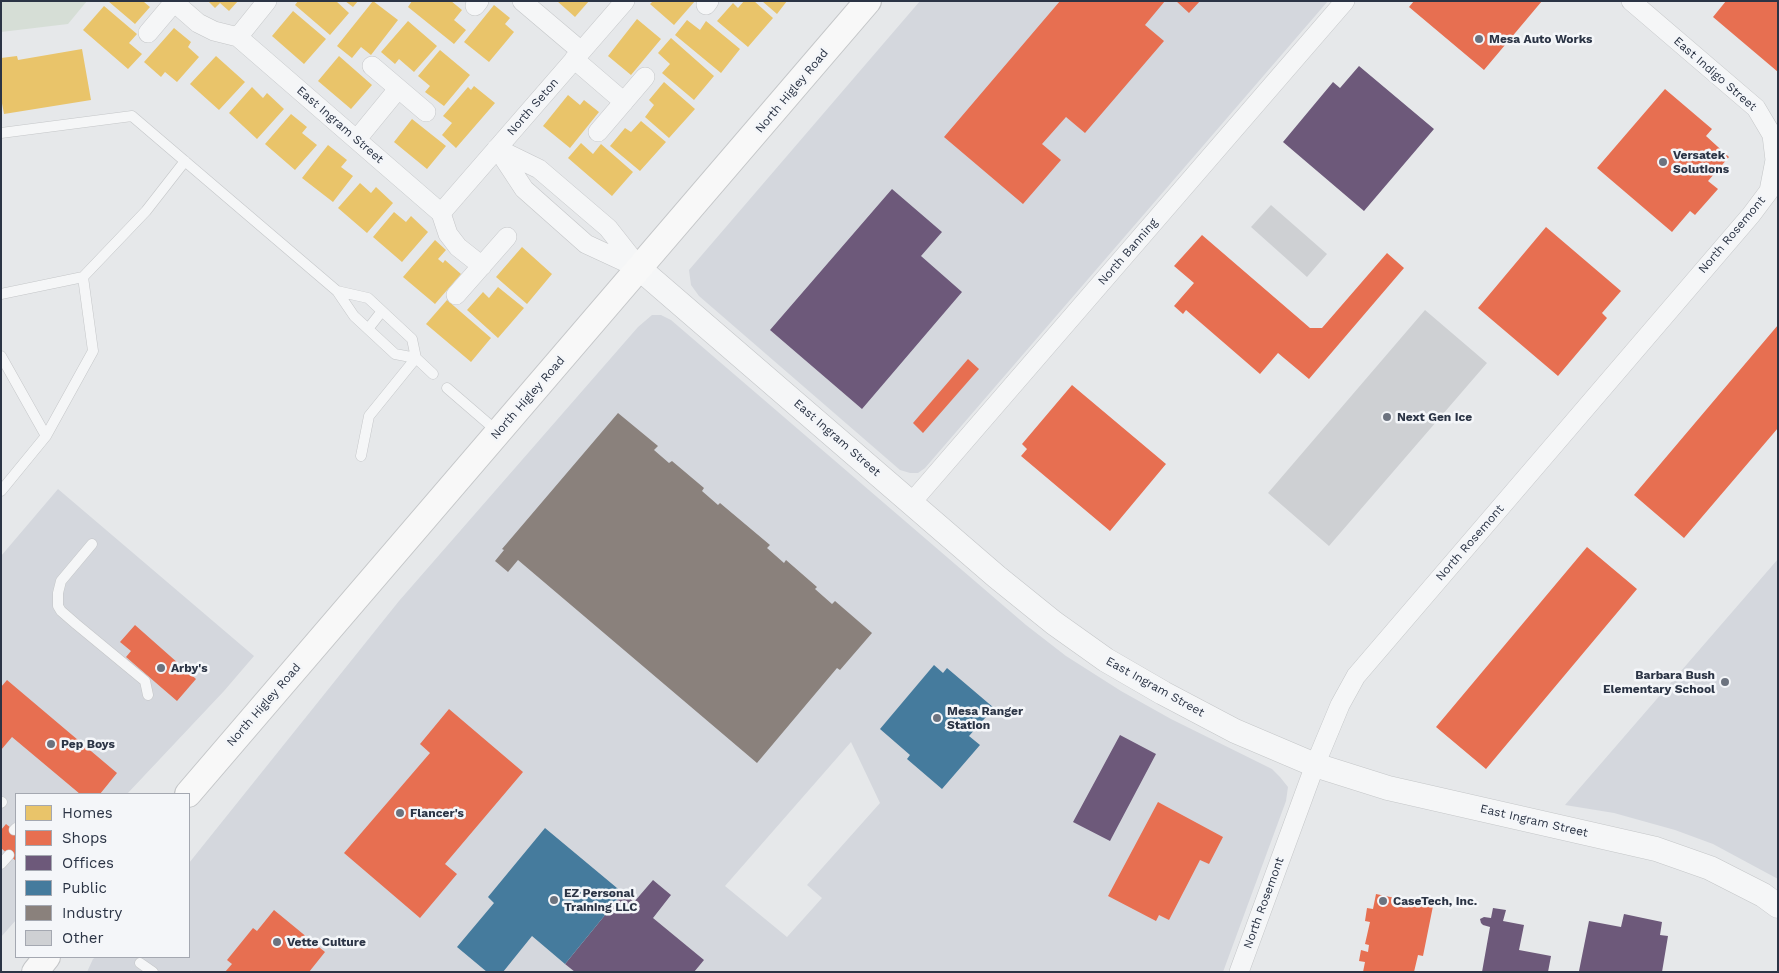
<!DOCTYPE html>
<style>
body{margin:0}
#map{position:relative;width:1779px;height:973px;overflow:hidden;background:#e6e8ea;font-family:"Work Sans",sans-serif}
canvas{display:block}
.frame{position:absolute;inset:0;border:2px solid #2b3445;pointer-events:none}
.legend{position:absolute;left:15px;top:793px;width:175px;height:165px;box-sizing:border-box;background:#f4f6f9;border:1px solid #a4a8b1;margin:0;padding:6px 9px;list-style:none;font-size:15px;color:#2b3445}
.legend li{display:flex;align-items:center;gap:10px;height:25px}
.legend b{width:25px;border:1px solid #a4a8b1}
</style>
<div id="map">
<canvas width="1779" height="973"></canvas>
<div class="frame"></div>
<ul class="legend">
<li><b style="height:14px;background:#e9c46a"></b>Homes</li>
<li><b style="height:14px;background:#e76f51"></b>Shops</li>
<li><b style="height:14px;background:#6d597a"></b>Offices</li>
<li><b style="height:14px;background:#457b9d"></b>Public</li>
<li><b style="height:14px;background:#8a817c"></b>Industry</li>
<li><b style="height:14px;background:#ced0d3"></b>Other</li>
</ul>
</div>
<script>
const ctx = document.querySelector('canvas').getContext('2d');
ctx.lineJoin = 'round';
function fill(path, color) {
  ctx.fillStyle = color;
  ctx.fill(path, 'evenodd');
}
function shape(rows) {
  const path = new Path2D();
  for (const r of rows) {
    path.moveTo(r[0], r[1]);
    for (let i = 2; i < r.length; i += 2) path.lineTo(r[i], r[i + 1]);
  }
  return path;
}
function strokePath(path, color, width, dash) {
  ctx.strokeStyle = color;
  ctx.lineWidth = width;
  ctx.lineCap = dash ? 'butt' : 'round';
  ctx.setLineDash(dash || []);
  ctx.stroke(path);
}
function drawText(font, color, halo, rows, align = 'center') {
  ctx.font = font + ' "Work Sans",sans-serif';
  ctx.lineWidth = 5;
  ctx.setLineDash([]);
  ctx.textBaseline = 'middle';
  ctx.strokeStyle = halo;
  ctx.fillStyle = color;
  for (const [text, x, y, turn = 0] of rows) {
    ctx.save();
    ctx.translate(x, y);
    ctx.rotate((+turn || 0) * Math.PI / 180);
    ctx.textAlign = isNaN(turn) ? turn : align;
    if (halo) ctx.strokeText(text, 0, 0);
    ctx.fillText(text, 0, 0);
    ctx.restore();
  }
}
const built = shape([
 [920,1,1328,1,925,468,918,473,910,473,900,470,699,296,691,285,689,270],
 [652,315,661,315,671,320,1026,625,1066,656,1121,691,1171,719,1272,769,1280,777,1288,787,1286,801,1223,972,193,972,191,970,192,972,87,972,93,959,96,957,189,957,189,863,399,601,638,327],
 [851,742,880,803,807,885,822,898,787,937,725,886],
 [58,489,254,656,224,691,127,794,16,794,16,920,1,937,1,556],
 [1778,559,1778,879,1713,844,1675,830,1614,813,1565,805]
]);
const green = shape([
 [1,1,87,1,68,24,1,32]
]);
const homes = shape([
 [108,1,145,1,144,2,150,7,135,24],
 [208,1,238,1,229,11,220,3,215,8],
 [298,1,336,1,349,13,330,35,295,5],
 [345,1,358,1,353,7],
 [373,1,398,20,371,55,361,47,352,58,337,46],
 [412,1,451,1,462,10,454,20,466,30,454,44,408,7],
 [557,1,589,1,575,17],
 [653,1,695,1,674,25,650,4],
 [744,1,754,1,773,18,748,47,717,21,733,3,738,8],
 [762,1,787,1,777,14],
 [494,5,510,18,505,24,514,32,489,62,464,42],
 [104,6,137,34,129,43,142,54,128,69,83,30],
 [293,11,326,39,304,64,272,36],
 [637,19,661,39,631,75,608,56],
 [687,20,700,30,706,21,740,49,721,73,675,35],
 [408,21,437,46,414,72,399,59,395,64,381,52],
 [174,28,191,42,188,47,199,57,177,82,165,72,161,77,144,62],
 [671,38,714,76,694,100,662,73,670,64,658,53],
 [82,49,91,100,4,114,1,98,1,58,17,56,18,60],
 [440,50,470,75,444,106,425,92,430,86,418,76],
 [216,56,245,82,219,110,190,84],
 [339,56,372,85,351,109,318,81],
 [664,82,695,109,669,138,645,117,654,105,649,100],
 [474,86,495,103,456,148,442,135,452,123,443,116,468,87,471,90],
 [252,87,263,98,267,93,284,109,257,139,229,113],
 [568,95,580,105,584,100,599,112,570,148,543,126],
 [291,114,307,127,302,133,317,145,295,170,265,144],
 [412,119,446,146,427,169,394,142],
 [641,121,666,142,640,171,610,146,625,128,631,132],
 [581,143,593,154,601,144,633,172,612,196,568,158],
 [328,145,347,160,341,167,353,176,333,202,302,178],
 [360,183,371,193,376,187,393,203,367,233,338,208],
 [394,212,406,222,411,216,428,232,402,262,373,237],
 [435,240,446,250,438,259,443,263,445,260,461,274,435,304,403,277],
 [522,247,552,274,527,304,496,277],
 [498,287,524,308,498,338,467,310,483,292,489,298],
 [447,300,491,338,471,362,426,324]
]);
const shops = shape([
 [1060,1,1165,1,1145,25,1164,41,1085,133,1066,117,1042,144,1061,160,1023,204,944,137],
 [1176,1,1200,1,1189,13],
 [1414,1,1542,1,1484,70,1409,7],
 [1726,1,1778,1,1778,72,1713,17],
 [1665,89,1712,129,1706,136,1729,157,1708,181,1718,189,1695,215,1690,211,1672,232,1597,168],
 [1546,227,1621,291,1602,313,1607,318,1558,376,1478,308],
 [1202,235,1310,328,1322,328,1387,253,1404,268,1309,379,1278,353,1260,374,1186,310,1183,314,1174,306,1194,283,1174,266],
 [1778,325,1778,428,1684,538,1634,495],
 [968,359,979,369,923,433,913,423],
 [1072,385,1166,464,1110,531,1021,456,1027,449,1022,444],
 [1587,547,1637,589,1486,769,1436,727],
 [135,625,196,679,177,701,126,657,131,651,120,642],
 [7,680,117,773,100,794,80,794,12,737,1,750,1,687],
 [449,709,523,772,445,864,457,874,420,918,344,853,430,753,420,744],
 [1158,802,1223,837,1209,864,1200,860,1169,920,1159,915,1156,921,1108,896],
 [6,824,16,832,16,861,1,848,1,830],
 [1376,894,1433,906,1423,956,1418,955,1414,972,1363,972,1365,962,1359,961,1361,950,1368,952,1369,945,1365,944,1370,922,1365,921,1367,908,1373,909],
 [274,910,325,952,309,972,225,972,232,964,227,960,253,928,257,931]
]);
const offices = shape([
 [1359,66,1434,129,1364,211,1283,142,1333,82,1340,88],
 [892,189,942,232,921,256,962,292,862,409,770,330],
 [1120,735,1156,754,1110,841,1073,822],
 [653,880,671,895,653,918,704,960,694,972,575,972,565,964,623,893,634,902],
 [1493,908,1506,910,1503,921,1524,925,1519,950,1551,956,1548,972,1482,972,1490,927,1483,925,1481,923,1480,919,1484,917,1491,918],
 [1624,914,1662,922,1660,935,1668,936,1662,972,1579,971,1589,921,1621,927]
]);
const public = shape([
 [934,665,943,673,947,668,994,708,969,736,980,745,942,789,907,759,910,755,880,729],
 [545,828,623,893,565,964,532,936,503,972,487,972,457,947,494,903,488,897]
]);
const industry = shape([
 [618,413,658,446,654,450,669,463,672,461,704,488,702,491,718,505,720,503,770,545,767,548,784,563,786,560,817,587,815,589,832,604,835,601,872,633,840,670,837,668,757,763,518,560,508,572,495,561,504,550,502,549]
]);
const building = shape([
 [1271,205,1327,254,1307,277,1251,227],
 [1425,310,1487,363,1329,546,1268,493]
]);
const service = shape([
 [1,133,132,116,337,291,354,316,395,354,416,358,433,374],
 [337,291,368,298,412,339,416,358],
 [1,294,83,277,146,211,185,161],
 [368,329,382,311],
 [1,356,46,436],
 [447,388,498,432],
 [361,456,369,416,416,358],
 [1,491,46,436,93,351,83,277],
 [92,544,61,581,58,593,58,606,61,611,76,624,145,681,148,695],
 [1,803,2,802],
 [14,830,16,828],
 [1,864,9,855],
 [140,963,153,972]
]);
const minor = shape([
 [522,1,581,51],
 [174,2,198,23,214,31,238,37,441,213],
 [706,5,709,1],
 [475,6,479,1],
 [148,33,175,1],
 [238,37,267,1],
 [574,59,624,102],
 [372,66,426,112],
 [598,132,645,77],
 [357,139,398,89],
 [497,148,524,189,586,244,640,269],
 [498,149,539,169,608,228,638,266],
 [441,213,625,1],
 [441,213,448,234,458,247,482,266],
 [456,295,507,237],
 [911,503,1345,1],
 [1239,972,1315,765,1340,705,1356,676,1751,215,1769,191,1775,160,1772,135,1756,108,1631,1]
]);
const tertiary = shape([
 [640,269,997,577,1054,623,1106,660,1163,693,1235,731,1315,765,1388,788,1656,849,1710,868,1763,895,1778,906]
]);
const secondary = shape([
 [188,794,868,1],
 [35,972,47,957]
]);
const markers = [
 [1479,39,5,"#6c737f"],
 [1663,162,5,"#6c737f"],
 [1387,417,5,"#6c737f"],
 [161,668,5,"#6c737f"],
 [1725,682,5,"#6c737f"],
 [937,718,5,"#6c737f"],
 [51,744,5,"#6c737f"],
 [400,813,5,"#6c737f"],
 [554,900,5,"#6c737f"],
 [1383,901,5,"#6c737f"],
 [277,942,5,"#6c737f"]
];
const poiNames = [
 ["Mesa Auto Works",1489,39],
 ["Versatek",1673,155],
 ["Solutions",1673,169],
 ["Next Gen Ice",1397,417],
 ["Arby's",171,668],
 ["Barbara Bush",1715,675,"right"],
 ["Elementary School",1715,689,"right"],
 ["Mesa Ranger",947,711],
 ["Station",947,725],
 ["Pep Boys",61,744],
 ["Flancer's",410,813],
 ["EZ Personal",564,893],
 ["Training LLC",564,907],
 ["CaseTech, Inc.",1393,901],
 ["Vette Culture",287,942]
];
const streetNames = [
 ["East Indigo Street",1715,74,41],
 ["North Higley Road",792,91,-50],
 ["North Seton",533,107,-49],
 ["East Ingram Street",340,125,41],
 ["North Rosemont",1732,235,-50],
 ["North Banning",1128,252,-49],
 ["North Higley Road",528,398,-49],
 ["East Ingram Street",837,438,41],
 ["North Rosemont",1470,543,-49],
 ["East Ingram Street",1155,687,29],
 ["North Higley Road",264,705,-49],
 ["East Ingram Street",1534,821,13],
 ["North Rosemont",1264,903,-70]
];
fill(built, '#d4d7dd');
fill(green, '#d6ded6');
fill(homes, '#e9c46a');
fill(shops, '#e76f51');
fill(offices, '#6d597a');
fill(public, '#457b9d');
fill(industry, '#8a817c');
fill(building, '#ced0d3');
strokePath(service, '#c4c6c8', 11);
strokePath(minor, '#c4c6c8', 20);
strokePath(tertiary, '#c4c6c8', 25);
strokePath(secondary, '#c4c6c8', 28);
strokePath(service, '#f5f6f7', 10);
strokePath(minor, '#f5f6f7', 19);
strokePath(tertiary, '#f5f6f7', 24);
strokePath(secondary, '#f8f8f8', 26);
for (const [x, y, r, color] of markers) {
  const dot = new Path2D();
  dot.arc(x, y, r, 0, 2 * Math.PI);
  ctx.fillStyle = color;
  ctx.fill(dot);
  strokePath(dot, '#f4f6f9', 2);
}
drawText('bold 12px', '#2b3445', '#f4f6f9', poiNames, 'left');
drawText('12px', '#2b3445', '#f4f6f9', streetNames);
</script>
